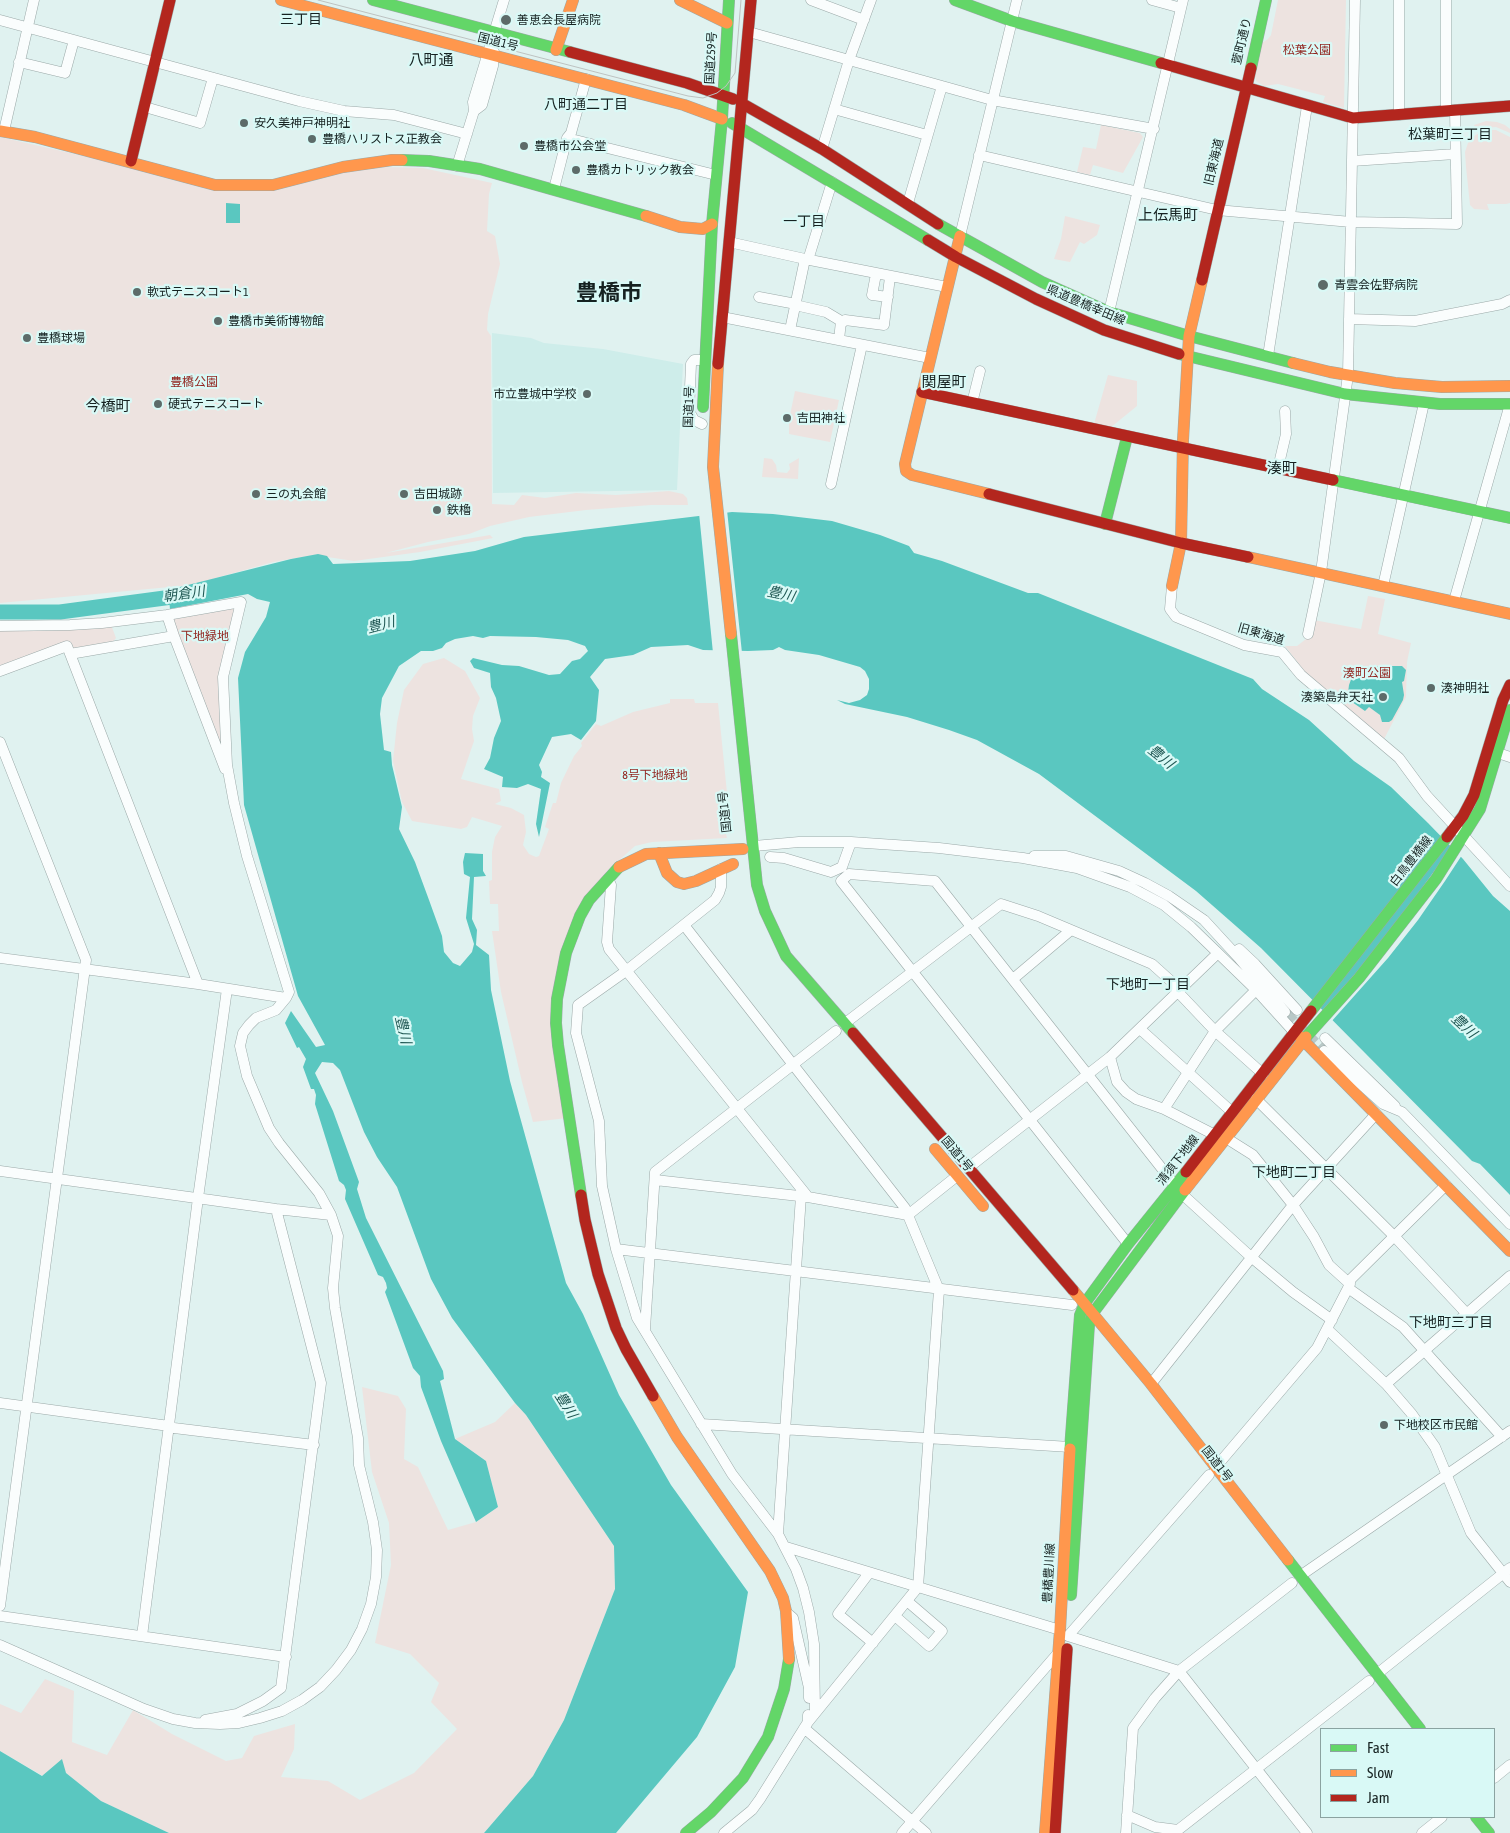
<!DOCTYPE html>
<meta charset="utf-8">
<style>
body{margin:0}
#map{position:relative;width:1510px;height:1833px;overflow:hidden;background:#e0f2f0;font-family:"Asap Condensed",sans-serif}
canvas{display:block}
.legend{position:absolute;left:1320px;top:1728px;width:175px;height:90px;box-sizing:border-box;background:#d9f9f6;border:1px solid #8ba3a1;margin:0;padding:6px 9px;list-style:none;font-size:15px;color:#162221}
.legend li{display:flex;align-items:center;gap:10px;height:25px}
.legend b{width:25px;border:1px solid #8ba3a1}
</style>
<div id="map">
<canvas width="1510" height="1833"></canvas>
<ul class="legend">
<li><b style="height:6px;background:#63d668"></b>Fast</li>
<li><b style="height:6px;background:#ff974d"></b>Slow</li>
<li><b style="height:6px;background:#b3261e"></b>Jam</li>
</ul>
</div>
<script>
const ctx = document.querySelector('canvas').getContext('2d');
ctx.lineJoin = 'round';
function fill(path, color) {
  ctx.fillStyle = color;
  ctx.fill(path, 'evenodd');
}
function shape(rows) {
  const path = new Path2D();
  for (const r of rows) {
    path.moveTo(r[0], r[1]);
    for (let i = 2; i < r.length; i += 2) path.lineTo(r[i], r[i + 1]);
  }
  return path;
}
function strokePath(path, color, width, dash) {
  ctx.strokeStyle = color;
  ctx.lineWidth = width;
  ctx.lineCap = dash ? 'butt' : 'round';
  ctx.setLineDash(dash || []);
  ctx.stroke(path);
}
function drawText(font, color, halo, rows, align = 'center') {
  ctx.font = font + ' "Asap Condensed","Noto Sans JP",sans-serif';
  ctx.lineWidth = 4.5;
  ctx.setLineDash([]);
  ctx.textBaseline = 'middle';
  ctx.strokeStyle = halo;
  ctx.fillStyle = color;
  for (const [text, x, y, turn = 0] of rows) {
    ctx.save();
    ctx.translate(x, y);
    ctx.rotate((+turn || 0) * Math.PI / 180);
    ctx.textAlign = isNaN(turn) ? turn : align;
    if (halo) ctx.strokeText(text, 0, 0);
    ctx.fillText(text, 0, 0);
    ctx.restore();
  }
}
const built = shape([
 [492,333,531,338,544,343,603,349,683,364,677,490,493,493]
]);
const green = shape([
 [1278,0,1346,0,1344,108,1323,102,1325,96,1278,84,1264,86,1256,81,1255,76,1262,43,1268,39,1271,35],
 [1486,121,1497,122,1505,125,1510,129,1510,133,1496,127,1483,128,1477,131,1474,125],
 [1101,125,1140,133,1143,137,1123,173,1093,165,1090,175,1077,172,1083,147,1096,149],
 [1484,130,1496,130,1510,137,1510,203,1506,204,1487,204,1489,210,1474,209,1470,205,1466,167,1465,152,1468,143,1471,138],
 [0,137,150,171,208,189,383,167,423,168,492,183,489,194,487,231,495,236,500,264,488,314,487,330,491,336,492,504,514,505,522,495,545,498,576,493,616,495,669,491,683,494,687,498,688,505,651,505,586,510,529,517,490,526,469,534,428,542,386,553,490,535,493,538,420,552,354,561,314,555,273,562,191,585,0,603],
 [1065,216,1100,225,1097,235,1084,244,1080,242,1070,262,1054,259,1061,239],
 [1108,375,1137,381,1137,406,1110,428,1094,424],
 [795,391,839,400,830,442,789,434,789,420],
 [764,458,772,459,776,465,777,472,787,473,790,469,789,464,799,458,798,479,762,477],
 [1368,596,1385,599,1378,634,1411,643,1407,662,1406,697,1383,741,1308,676,1285,646,1297,646,1306,639,1311,632,1314,620,1361,629],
 [241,602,223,677,227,765,167,615],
 [110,622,116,638,108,648,70,654,67,647,0,670,0,626],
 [444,658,465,671,480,698,473,716,472,729,474,741,461,779,499,789,501,801,495,804,511,808,524,815,526,832,523,845,529,854,536,857,539,856,549,829,545,827,553,803,556,803,561,783,574,756,582,746,581,743,596,724,601,726,633,712,670,703,670,699,694,699,695,703,718,703,731,833,726,834,727,838,652,842,635,846,607,871,559,964,567,1118,533,1122,522,1082,501,992,492,931,499,931,498,904,490,904,489,881,492,880,492,852,495,837,502,826,472,817,467,827,461,829,412,821,402,802,393,761,397,723,404,690,423,664],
 [362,1387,398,1396,406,1409,404,1459,418,1467,448,1530,476,1522,498,1507,486,1461,455,1439,495,1422,515,1403,526,1415,614,1546,615,1589,564,1720,533,1776,484,1833,169,1833,101,1801,66,1773,43,1776,0,1751,0,1704,21,1713,45,1679,74,1691,72,1742,107,1755,133,1710,172,1734,226,1761,242,1758,254,1736,295,1724,294,1749,281,1777,328,1781,360,1800,414,1773,457,1729,431,1702,439,1683,410,1654,375,1643,391,1565,389,1523,372,1472]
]);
const water = shape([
 [226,203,240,204,240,223,226,223],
 [732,512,773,514,832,521,880,535,909,546,914,553,942,561,1028,593,1038,593,1253,679,1262,689,1309,720,1354,761,1391,787,1428,823,1463,859,1493,896,1510,911,1510,1195,1480,1164,1472,1161,1261,948,1196,891,1102,821,1039,774,977,740,949,730,907,717,845,704,837,700,849,703,860,700,867,695,869,689,869,679,865,671,860,667,819,655,785,650,779,647,773,650,748,651,703,650,688,645,651,647,633,655,605,659,590,677,599,690,596,721,581,740,571,734,552,737,539,765,542,772,541,777,550,783,539,837,536,824,541,789,528,784,517,788,502,787,503,777,484,769,490,758,494,738,501,721,496,698,491,687,490,673,474,668,470,661,473,658,502,665,519,666,549,675,560,674,572,661,580,659,588,651,585,646,568,640,536,637,490,636,483,638,473,636,455,639,446,643,442,648,433,651,421,651,399,666,382,698,380,714,384,750,391,752,392,765,402,807,399,829,415,862,429,900,442,936,444,952,453,963,460,966,472,952,474,944,466,918,470,877,464,874,463,862,465,853,483,854,483,871,486,876,474,877,472,919,477,930,476,945,489,955,491,990,510,1081,566,1283,583,1314,619,1395,671,1485,748,1592,735,1667,697,1737,616,1833,484,1833,533,1776,564,1720,615,1589,614,1546,526,1415,515,1403,452,1318,431,1279,397,1187,377,1157,364,1132,340,1070,333,1063,322,1062,315,1073,333,1111,359,1182,357,1189,366,1218,443,1371,444,1379,440,1381,455,1439,486,1461,498,1507,476,1522,441,1441,421,1387,420,1376,413,1368,385,1292,387,1288,386,1283,383,1277,378,1275,345,1199,346,1190,344,1185,339,1181,315,1104,316,1095,314,1089,311,1089,303,1067,306,1059,299,1047,297,1048,285,1023,291,1011,316,1047,325,1045,298,996,244,805,238,678,245,652,266,617,270,602,257,599,248,594,170,609,168,590,291,559,318,554,327,556,333,564,410,561,475,551,524,537],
 [1381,666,1402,666,1406,670,1404,681,1402,682,1404,695,1403,700,1392,720,1389,722,1382,722,1380,715,1369,707,1365,711,1352,702,1348,693,1349,685,1353,674,1361,669],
 [0,1751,42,1776,62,1759,66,1773,101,1801,169,1833,0,1833]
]);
const pier = shape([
 [727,510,742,653,713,653,699,513],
 [1453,845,1462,855,1445,881,1418,920,1388,958,1331,1022,1321,1012,1356,973,1404,913]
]);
const river = shape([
 [0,612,60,612,187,595]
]);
const streetTunnel = shape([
 [1287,1014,1324,1051]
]);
const street = shape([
 [811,0,864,20],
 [1152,0,1181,8],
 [1399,0,1399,115],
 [1446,0,1446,111],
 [0,20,299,101,344,111,394,115,467,134],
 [749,32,992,100,1154,129],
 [19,62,65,73,74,40],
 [145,107,200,123,213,78],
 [834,109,927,135],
 [474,111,482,105,493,66,494,52],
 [4,131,34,0],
 [567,138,716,175],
 [822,149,849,60,871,0],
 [979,155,1217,210,1351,222,1457,224,1455,110],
 [1352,161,1455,154],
 [457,166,474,111,473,102,504,0],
 [554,189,567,138,571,133,586,79],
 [908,203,942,86],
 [960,236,1017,0],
 [729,242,805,259,947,287],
 [808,260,832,182],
 [876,274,872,295,888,297],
 [759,297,796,304],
 [795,305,826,312,841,321,839,340],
 [1109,312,1183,0],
 [722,317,930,358],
 [1349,319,1415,321,1502,304,1510,300],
 [842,323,845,320,884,325,890,277],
 [790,330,805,259],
 [1268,356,1307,106],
 [972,403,980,371],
 [702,424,694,420,689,411,691,364,694,360,704,360],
 [1278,468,1286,434,1285,411],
 [831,484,862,345],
 [1172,586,1170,609,1176,617,1244,645,1282,652,1301,675,1399,758,1427,796,1510,886],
 [1383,586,1424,403],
 [1454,601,1510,404],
 [0,626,70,625,102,623,167,615,241,602,223,677,227,765,234,803,247,856,289,992,286,998,276,1010,256,1018,249,1025,243,1033,240,1046,247,1076,269,1128,279,1143,319,1193,331,1215,338,1236,333,1288,335,1308,358,1438,359,1465,373,1522,377,1550,376,1577,371,1604,362,1629,351,1650,336,1670,320,1687,302,1700,282,1711,260,1718,239,1723,220,1724,195,1723,173,1719,144,1709,0,1645],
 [1308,634,1321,572,1348,375,1355,0],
 [174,636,225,769],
 [70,654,174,636,167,615],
 [0,671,67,646,198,984],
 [0,742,86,960,0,1606],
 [1498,753,1510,757],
 [754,846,799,842,851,842,939,848,1023,858,1077,868,1130,887,1164,905,1191,927,1256,990,1294,1032],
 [1034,856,1066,856,1119,871,1145,883,1169,896,1204,920,1238,957,1285,1012],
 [770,857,784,858,831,872,842,867,851,842],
 [721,869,721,887,719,893,715,900,626,971,578,1005,576,1033,599,1121,602,1186,616,1249,637,1318,732,1474,778,1534,796,1569,803,1588,809,1612,814,1644,815,1713],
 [608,879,611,885,607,942,609,949,808,1197],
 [684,925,905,1208,939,1290,918,1587,808,1722],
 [1239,949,1255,964,1297,1010],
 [0,958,198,984,286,998],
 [1013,979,1071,930],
 [844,1024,1001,904,1038,916,1152,964,1172,982,1178,992,1215,1031,1263,1074],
 [1140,1029,1232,1112],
 [1325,1038,1395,1106],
 [1324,1051,1383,1104,1402,1112,1510,1224],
 [1110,1057,1117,1082,1126,1092,1136,1099,1164,1109,1215,1135],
 [1256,1099,1394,1236,1467,1314],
 [1164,1109,1215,1031,1256,990],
 [1226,1138,1253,1155,1293,1205,1314,1237,1329,1265,1350,1284],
 [968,1168,1110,1057,1217,954],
 [0,1171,276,1209,331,1215],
 [655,1180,808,1197,908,1215,957,1176],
 [1128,1244,841,881,849,874,935,881,1182,1194,1251,1257,1293,1292,1332,1320],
 [616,1249,1072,1305],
 [1348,1288,1403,1327,1502,1437],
 [645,1329,655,1172,836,1031],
 [1327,1329,1386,1384,1411,1413,1435,1447,1471,1533,1510,1582],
 [1151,1384,1293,1205,1376,1114],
 [1386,1384,1510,1276],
 [0,1403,169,1426,174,1428,314,1445],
 [701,1424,1070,1447],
 [1215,1468,1317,1348,1348,1288,1351,1279,1446,1185],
 [1209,1475,1068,1636,1179,1671,1292,1583],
 [778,1534,801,1196],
 [786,1547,1060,1630],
 [869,1573,838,1614,873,1643],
 [1300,1576,1510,1431],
 [786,1612,793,1618,809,1688,809,1698],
 [0,1616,286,1657],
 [895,1616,929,1646,942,1631,907,1601],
 [142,1636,198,1198,227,989],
 [1377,1674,1510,1568],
 [205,1720,237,1714,263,1701,281,1688,321,1383,276,1209],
 [804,1728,926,1833],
 [1494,1778,1510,1765],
 [1127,1815,1155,1827,1178,1830,1369,1681],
 [724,1833,752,1810,760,1799,808,1722,808,1715],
 [902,1833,1058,1653],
 [1126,1833,1133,1728,1155,1698,1179,1671,1307,1833],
 [1422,1833,1442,1817]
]);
const fast = shape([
 [373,0,570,52],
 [955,0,1012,21,1161,63],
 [1251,68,1266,0],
 [732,123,928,240],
 [402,160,429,161,480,169,646,216],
 [938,224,1042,282,1109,312,1189,336,1293,363],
 [1179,354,1345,394,1440,404,1510,404],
 [703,407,712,224,722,119,729,0],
 [1333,480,1510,518],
 [1105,524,1127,437],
 [731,634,757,885,765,911,786,956,853,1033],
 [1311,1011,1447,837],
 [1306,1037,1359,978,1436,879,1480,809,1510,710],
 [581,1195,558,1045,556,1023,557,999,566,953,580,916,589,900,619,867],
 [1070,1449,1080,1315,1085,1303,1128,1244,1186,1172],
 [1288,1560,1420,1729],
 [1071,1595,1089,1325,1093,1313,1185,1190],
 [1476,1817,1489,1833],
 [686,1833,711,1812,743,1778,768,1737,784,1689,789,1659]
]);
const slow = shape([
 [281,0,684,105,722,119],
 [680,0,727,23],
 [556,50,573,0],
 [0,131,35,137,215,185,273,185,343,167,392,160,402,160],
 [646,216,680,227,703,229,712,224],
 [960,236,905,464,906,471,912,475,989,494],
 [1293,363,1330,372,1395,383,1442,387,1510,386],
 [718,364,713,467,731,634],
 [1248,557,1510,614],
 [1172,586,1181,543,1183,440,1189,336,1202,280],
 [659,853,667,873,677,882,684,884,696,881,733,864],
 [619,867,646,854,743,849],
 [1297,1034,1510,1251],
 [935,1149,983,1206],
 [1185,1190,1306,1037],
 [1073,1290,1151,1384,1288,1560],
 [653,1396,677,1437,770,1571,783,1598,786,1611,789,1659],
 [1045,1833,1060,1630,1070,1449]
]);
const jam = shape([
 [570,52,687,83,733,99],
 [1161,63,1353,118,1510,106],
 [743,104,822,149,938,224],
 [131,161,170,0],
 [928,240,956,257,1036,299,1104,330,1179,354],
 [1202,280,1251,68],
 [718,364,751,0],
 [922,392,1333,480],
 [989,494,1181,543,1248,557],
 [1447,837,1463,816,1474,795,1503,700,1510,685],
 [853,1033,1073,1290],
 [1186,1172,1311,1011],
 [581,1195,585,1220,598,1274,616,1328,626,1349,653,1396],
 [1055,1833,1067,1649]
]);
const tram = shape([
 [318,0,688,96,703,98,717,93,726,86,735,73,741,0]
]);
const markers = [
 [506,20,6,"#5d6b69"],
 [244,123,5,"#5d6b69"],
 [312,139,5,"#5d6b69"],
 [524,146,5,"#5d6b69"],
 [576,170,5,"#5d6b69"],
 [1323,285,6,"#5d6b69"],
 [137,292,5,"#5d6b69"],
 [218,321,5,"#5d6b69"],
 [27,338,5,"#5d6b69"],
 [587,394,5,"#5d6b69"],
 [158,404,5,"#5d6b69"],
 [787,418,5,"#5d6b69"],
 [256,494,5,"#5d6b69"],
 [404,494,5,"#5d6b69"],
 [437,510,5,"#5d6b69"],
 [1431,688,5,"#5d6b69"],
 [1383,697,5,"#5d6b69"],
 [1384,1425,5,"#5d6b69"]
];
const poiNames = [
 ["善恵会長屋病院",517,20],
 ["安久美神戸神明社",254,123],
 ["豊橋ハリストス正教会",322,139],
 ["豊橋市公会堂",534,146],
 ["豊橋カトリック教会",586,170],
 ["青雲会佐野病院",1334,285],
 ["軟式テニスコート1",147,292],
 ["豊橋市美術博物館",228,321],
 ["豊橋球場",37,338],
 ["市立豊城中学校",577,394,"right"],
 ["硬式テニスコート",168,404],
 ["吉田神社",797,418],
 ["三の丸会館",266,494],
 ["吉田城跡",414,494],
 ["鉄櫓",447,510],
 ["湊神明社",1441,688],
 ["湊築島弁天社",1373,697,"right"],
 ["下地校区市民館",1394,1425]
];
const streetNames = [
 ["萱町通り",1242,41,-77],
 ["国道1号",498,42,14],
 ["国道259号",711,58,-87],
 ["旧東海道",1214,162,-77],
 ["県道豊橋幸田線",1086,305,23],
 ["国道1号",689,407,-88],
 ["旧東海道",1261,634,16],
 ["国道1号",725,812,-96],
 ["白鳥豊橋線",1411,861,-52],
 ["国道1号",957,1154,50],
 ["清須下地線",1178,1160,-52],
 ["国道1号",1217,1464,52],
 ["豊橋豊川線",1049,1573,-87]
];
const parkNames = [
 ["松葉公園",1307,50],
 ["豊橋公園",194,382],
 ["下地緑地",205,636],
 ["湊町公園",1367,673],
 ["8号下地緑地",655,775]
];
const neighbourhoodNames = [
 ["三丁目",301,20],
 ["八町通二丁目",586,105],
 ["松葉町三丁目",1450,135],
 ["一丁目",804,222],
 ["下地町一丁目",1148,985],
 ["下地町二丁目",1294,1173],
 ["下地町三丁目",1451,1323]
];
const waterNames = [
 ["朝倉川",184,594,-8],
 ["豊川",781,594,12],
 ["豊川",381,625,-14],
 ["豊川",1161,757,39],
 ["豊川",1464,1026,43],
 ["豊川",403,1030,77],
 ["豊川",566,1405,58]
];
const quarterNames = [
 ["八町通",431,60],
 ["上伝馬町",1168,215],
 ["関屋町",944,382],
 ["今橋町",108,406],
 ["湊町",1282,468]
];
const townNames = [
 ["豊橋市",609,293]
];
fill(built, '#ceedea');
fill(green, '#ede3e0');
fill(water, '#5ac7c0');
fill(pier, '#e0f2f0');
strokePath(river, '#5ac7c0', 15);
strokePath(streetTunnel, '#b8c8c7', 10, [10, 5]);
strokePath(street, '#9ba9a8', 11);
strokePath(fast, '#9ba9a8', 12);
strokePath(slow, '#9ba9a8', 12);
strokePath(jam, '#9ba9a8', 12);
strokePath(street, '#fafdfd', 10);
strokePath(fast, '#63d668', 11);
strokePath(slow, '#ff974d', 11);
strokePath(jam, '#b3261e', 11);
strokePath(tram, '#bdc2c1', 1);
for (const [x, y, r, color] of markers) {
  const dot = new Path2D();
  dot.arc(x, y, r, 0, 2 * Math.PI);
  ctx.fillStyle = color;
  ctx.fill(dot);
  strokePath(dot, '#d9f9f6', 2);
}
drawText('12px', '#162221', '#d9f9f6', poiNames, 'left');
drawText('12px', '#162221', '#d9f9f6', streetNames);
drawText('12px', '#922620', '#d9f9f6', parkNames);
drawText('14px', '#162221', '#d9f9f6', neighbourhoodNames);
drawText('italic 14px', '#1f5753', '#d9f9f6', waterNames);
drawText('15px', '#162221', '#d9f9f6', quarterNames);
drawText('bold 22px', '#162221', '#d9f9f6', townNames);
</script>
